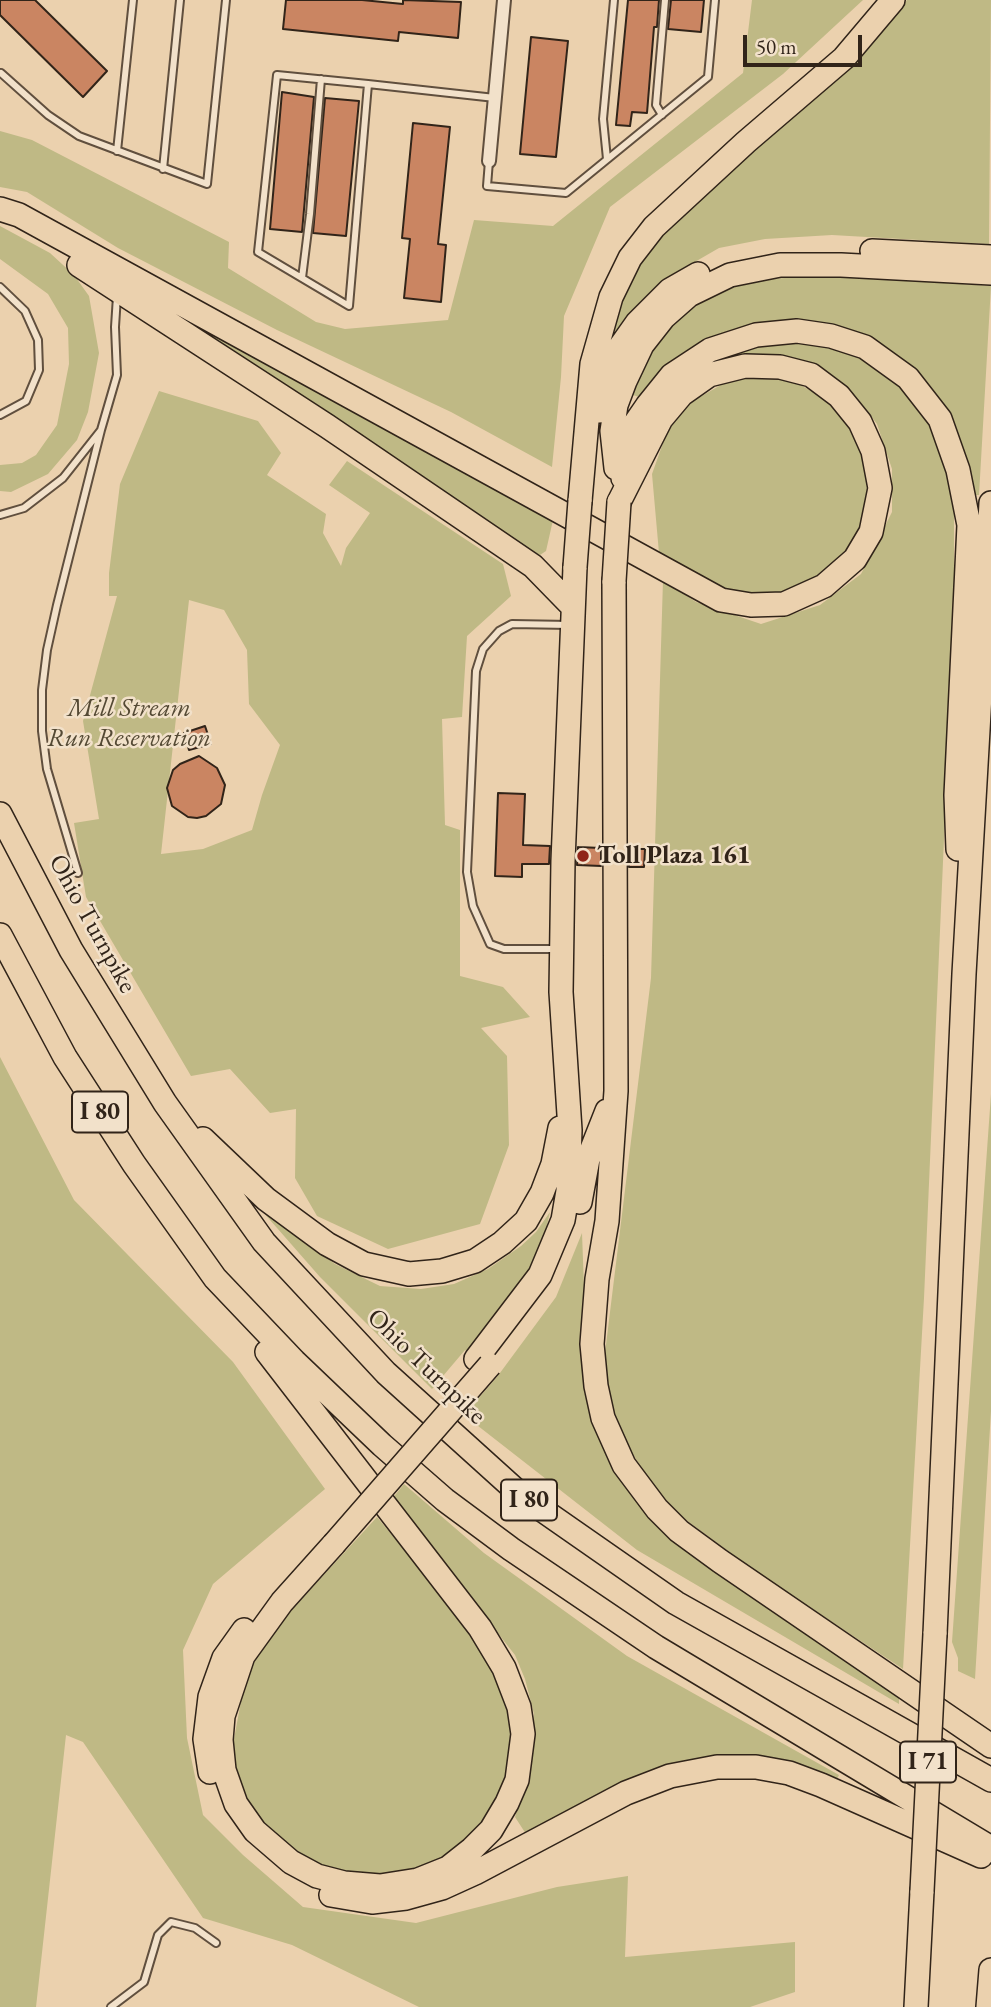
<!DOCTYPE html>
<style>
body{margin:0}
#map{position:relative;width:991px;height:2007px;overflow:hidden;background:#ebd1ae;font-family:"EB Garamond",serif}
canvas{display:block}
.scale{position:absolute;left:743px;top:35px;width:119px;height:32px;box-sizing:border-box;border:4px solid #312419;border-top:0;padding-left:9px;font-size:21px;line-height:24px;white-space:nowrap;color:#312419;-webkit-text-stroke:5px #f2e1ca;paint-order:stroke}
</style>
<div id="map">
<canvas width="991" height="2007"></canvas>
<div class="scale">50 m</div>
</div>
<script>
const ctx = document.querySelector('canvas').getContext('2d');
ctx.lineJoin = 'round';
function fill(path, color) {
  ctx.fillStyle = color;
  ctx.fill(path, 'evenodd');
}
function shape(rows) {
  const path = new Path2D();
  for (const r of rows) {
    path.moveTo(r[0], r[1]);
    for (let i = 2; i < r.length; i += 2) path.lineTo(r[i], r[i + 1]);
  }
  return path;
}
function strokePath(path, color, width, dash) {
  ctx.strokeStyle = color;
  ctx.lineWidth = width;
  ctx.lineCap = dash ? 'butt' : 'round';
  ctx.setLineDash(dash || []);
  ctx.stroke(path);
}
function drawText(font, color, halo, rows, align = 'center') {
  ctx.font = font + ' "EB Garamond",serif';
  ctx.lineWidth = 5;
  ctx.setLineDash([]);
  ctx.textBaseline = 'middle';
  ctx.strokeStyle = halo;
  ctx.fillStyle = color;
  for (const [text, x, y, turn = 0] of rows) {
    ctx.save();
    ctx.translate(x, y);
    ctx.rotate((+turn || 0) * Math.PI / 180);
    ctx.textAlign = isNaN(turn) ? turn : align;
    if (halo) ctx.strokeText(text, 0, 0);
    ctx.fillText(text, 0, 0);
    ctx.restore();
  }
}
const green = shape([
 [752,0,863,0,783,74,610,207,564,316,561,377,552,467,451,412,277,330,118,248,27,192,0,187,0,131,32,140,229,242,228,268,316,322,345,329,448,320,474,220,553,226,743,73],
 [907,0,991,0,989,244,832,235,765,239,719,248,674,274,652,291,629,320,607,369,608,325,623,290,646,256,692,198,740,151,809,104,874,38],
 [0,226,50,253,74,275,89,296,99,353,88,412,77,440,48,474,11,492,0,491,0,465,22,463,36,455,57,425,69,364,68,328,48,294,0,259],
 [829,275,991,286,979,495,972,495,957,439,939,399,887,353,779,323,645,399,630,394,646,358,675,322,706,296,755,280],
 [193,320,553,520,546,551,540,555,527,549,191,328],
 [793,341,836,344,893,376,930,418,945,453,954,505,954,609,924,1298,903,1669,755,1571,678,1514,651,1483,612,1421,604,1361,651,978,663,580,696,602,761,624,820,605,861,574,892,512,892,469,877,424,856,397,834,377,793,359,710,369,716,360,764,343],
 [754,377,793,381,822,397,852,419,873,484,868,518,842,565,781,596,734,593,659,553,652,474,668,429,693,401,726,382],
 [159,391,258,421,281,453,267,475,326,514,323,533,341,566,346,548,370,513,329,485,347,461,503,564,511,596,467,636,462,717,442,719,445,825,460,830,460,976,503,987,530,1017,481,1028,507,1056,509,1145,480,1224,388,1249,317,1216,295,1178,296,1109,270,1113,230,1069,191,1076,86,897,74,823,99,819,83,721,117,596,109,596,109,573,120,484],
 [189,600,224,610,247,650,249,704,280,745,262,795,252,830,203,849,161,854],
 [0,1057,74,1200,233,1362,325,1489,213,1584,183,1650,187,1738,203,1815,243,1855,303,1907,416,1923,557,1887,628,1876,625,1957,795,1942,795,1992,750,2007,419,2007,292,1945,203,1918,83,1742,66,1735,36,2007,0,2007],
 [991,1094,991,1411,975,1679,958,1671,958,1658,952,1642],
 [263,1212,335,1264,380,1286,421,1289,454,1284,488,1269,521,1246,536,1232,550,1212,544,1238,520,1289,470,1354,465,1350,432,1389,320,1277],
 [582,1233,586,1341,584,1392,615,1469,899,1693,899,1704,637,1550,464,1415,497,1377,556,1297],
 [404,1484,484,1553,627,1656,839,1775,835,1783,678,1766,526,1834,515,1817,526,1781,534,1714,525,1679,515,1655,392,1499],
 [377,1517,472,1632,511,1704,516,1754,504,1795,479,1831,447,1857,409,1872,382,1877,332,1871,295,1854,261,1824,239,1792,231,1755,247,1669,276,1627]
]);
const building = shape([
 [0,0,35,0,107,71,83,97,0,15,0,0],
 [286,0,362,0,403,4,403,0,461,2,458,38,399,32,398,41,283,29,286,0],
 [628,0,659,0,657,27,654,27,647,113,632,112,630,126,616,125,628,0],
 [671,0,704,0,701,32,668,29,671,0],
 [531,37,568,41,556,157,520,154,531,37],
 [282,92,314,97,302,232,270,229,282,92],
 [325,98,359,101,346,236,313,233,325,98],
 [413,123,450,127,438,244,446,245,441,302,404,298,410,239,402,238,413,123],
 [205,726,211,744,189,750,184,733,205,726],
 [199,756,217,768,225,785,221,804,206,816,197,818,188,817,172,806,167,788,173,770,180,764,199,756],
 [498,793,525,794,523,845,550,846,549,864,522,864,522,877,495,876,498,793],
 [578,847,601,848,601,866,577,865,578,847],
 [629,849,645,849,644,867,629,867,629,849]
]);
const lane = shape([
 [1,73,48,115,79,136,207,184,226,0],
 [368,84,349,306,258,252,277,75,368,84,495,98],
 [662,115,656,105,665,0],
 [117,151,133,0],
 [607,159,603,119,614,0],
 [489,161,487,186,566,193,708,77,715,0],
 [163,169,180,0],
 [302,278,310,214,321,79],
 [0,287,25,311,38,340,39,370,26,401,0,415],
 [0,515,24,508,63,478,101,430,117,375,115,327,117,296],
 [78,873,47,769,42,731,42,690,47,650,57,605,101,430],
 [558,949,504,949,490,944,473,906,467,872,468,850,476,671,483,649,499,631,512,624,570,625],
 [111,2007,144,1982,158,1935,171,1922,195,1928,216,1943]
]);
const street = shape([
 [489,161,504,0]
]);
const highway = shape([
 [0,209,19,215,721,600,751,605,784,604,824,586,855,559,871,532,880,488,873,451,860,422,839,396,811,375,780,367,745,366,709,375,682,394,661,419,619,502],
 [872,251,991,257],
 [79,265,327,426,533,566,572,606],
 [599,411,620,347,637,323,670,290,698,274],
 [616,468,612,431,616,405,625,381,642,345,664,317,689,295,730,275,780,265,841,265,991,273],
 [623,478,628,442,636,422,647,406,672,375,710,350,756,335,797,331,831,336,865,347,908,378,940,419,958,470,969,525,956,795,958,849],
 [580,501,592,364,611,297,630,258,654,227,746,142,844,58,893,0],
 [614,581,616,1091,607,1221,597,1279,592,1344,596,1386,603,1418,624,1465,657,1509,679,1531,720,1561,991,1746],
 [0,814,71,950,165,1103,264,1242,386,1373,521,1495,676,1603,991,1780],
 [0,935,65,1057,134,1164,215,1278,294,1361,382,1445,445,1500,511,1549,656,1647,991,1848],
 [203,1139,266,1199,327,1244,364,1264,409,1274,442,1271,475,1261,502,1243,526,1221,542,1193,553,1164,560,1128],
 [580,1202,588,1159,607,1111],
 [267,1352,480,1628,504,1668,519,1707,523,1734,517,1780,507,1803,491,1830,472,1849,448,1868,418,1880,380,1886,344,1883,317,1876,291,1862,255,1831,236,1804,224,1770,221,1740,223,1716,243,1656,282,1602,334,1544],
 [476,1359,540,1275,563,1220,568,1191,570,1130,561,992,563,861,575,567],
 [935,1634,964,974,991,503],
 [210,1772,205,1739,210,1697,224,1658,244,1630],
 [331,1895,372,1902,406,1898,442,1888,475,1873,626,1793,670,1776,717,1767,756,1767,789,1773,821,1785,981,1856],
 [916,2007,922,1891],
 [988,2007,991,1970]
]);
const highwayBridge = shape([
 [575,567,580,501],
 [614,581,619,502],
 [334,1544,490,1365],
 [922,1891,935,1634]
]);
const markers = [
 [583,856,7,"#8f2418"]
];
const shields = [
 [100,1112,56],
 [529,1500,56],
 [928,1762,56]
];
const shieldNames = [
 ["I 80",100,1112],
 ["I 80",529,1500],
 ["I 71",928,1762]
];
const parkNames = [
 ["Mill Stream",129,709],
 ["Run Reservation",129,739]
];
const poiNames = [
 ["Toll Plaza 161",597,856]
];
const streetNames = [
 ["Ohio Turnpike",92,924,61],
 ["Ohio Turnpike",426,1367,44]
];
fill(green, '#bfb985');
fill(building, '#ca8562');
strokePath(building, '#312419', 2);
strokePath(lane, '#604f3e', 10);
strokePath(street, '#604f3e', 16);
strokePath(highway, '#312419', 26);
strokePath(lane, '#f2e1ca', 6);
strokePath(street, '#f2e1ca', 12);
strokePath(highway, '#ebd1ae', 23);
strokePath(highwayBridge, '#312419', 26, []);
strokePath(highwayBridge, '#ebd1ae', 23);
for (const [x, y, r, color] of markers) {
  const dot = new Path2D();
  dot.arc(x, y, r, 0, 2 * Math.PI);
  ctx.fillStyle = color;
  ctx.fill(dot);
  strokePath(dot, '#f2e1ca', 2.5);
}
for (const [x, y, w] of shields) {
  const box = new Path2D();
  box.roundRect(x - w / 2, y - 20.5, w, 41, 5);
  ctx.fillStyle = '#f2e1ca';
  ctx.fill(box);
  strokePath(box, '#312419', 2);
}
drawText('bold 24px', '#312419', null, shieldNames);
drawText('italic 26px', '#544934', '#f2e1ca', parkNames);
drawText('bold 26px', '#312419', '#f2e1ca', poiNames, 'left');
drawText('26px', '#312419', '#f2e1ca', streetNames);
</script>
